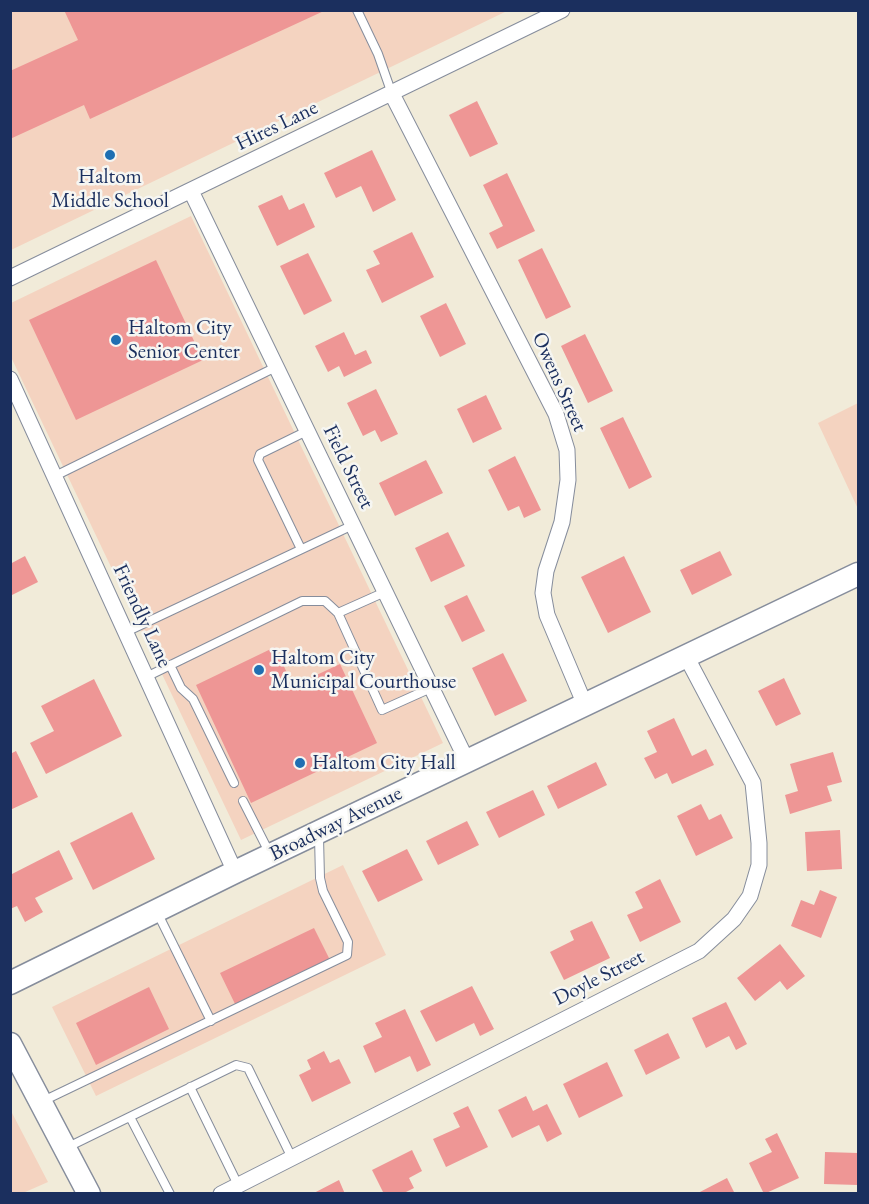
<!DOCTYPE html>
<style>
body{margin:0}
#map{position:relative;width:869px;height:1204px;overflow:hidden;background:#f1ebd9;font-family:"EB Garamond",serif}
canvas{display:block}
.frame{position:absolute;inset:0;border:12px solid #1b2f5e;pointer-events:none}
</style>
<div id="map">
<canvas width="869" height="1204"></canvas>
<div class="frame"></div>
</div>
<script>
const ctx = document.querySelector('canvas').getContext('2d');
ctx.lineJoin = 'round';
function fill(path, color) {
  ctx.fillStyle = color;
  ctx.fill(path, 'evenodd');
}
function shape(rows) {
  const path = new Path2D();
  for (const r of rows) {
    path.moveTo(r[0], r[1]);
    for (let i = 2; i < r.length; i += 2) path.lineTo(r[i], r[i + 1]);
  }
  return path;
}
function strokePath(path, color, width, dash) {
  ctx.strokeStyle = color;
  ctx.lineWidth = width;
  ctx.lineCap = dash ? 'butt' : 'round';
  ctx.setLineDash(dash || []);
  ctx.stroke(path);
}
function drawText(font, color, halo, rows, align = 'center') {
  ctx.font = font + ' "EB Garamond",serif';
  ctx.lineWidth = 5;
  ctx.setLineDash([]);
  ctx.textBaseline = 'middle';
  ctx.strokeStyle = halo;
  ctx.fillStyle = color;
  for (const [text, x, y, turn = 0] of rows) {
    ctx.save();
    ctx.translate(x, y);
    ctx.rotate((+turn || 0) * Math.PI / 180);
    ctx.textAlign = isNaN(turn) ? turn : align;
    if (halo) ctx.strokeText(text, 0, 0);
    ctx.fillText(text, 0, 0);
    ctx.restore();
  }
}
const built = shape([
 [11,11,507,11,11,250],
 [191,216,443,743,241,840,11,357,11,303],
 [858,403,858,509,818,423],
 [343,865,386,955,96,1096,52,1007],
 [11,1111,48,1182,23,1193,11,1193]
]);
const building = shape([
 [64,10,326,10,90,119,84,105,10,139,10,71,78,40],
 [477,101,498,144,470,157,449,115],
 [372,150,396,200,373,212,361,186,336,198,324,173],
 [507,173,535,231,497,249,489,233,503,226,483,185],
 [282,195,289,210,304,203,315,227,277,246,258,206],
 [412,232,434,277,382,303,366,270,380,264,373,251],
 [542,248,571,307,546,319,518,260],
 [308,253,332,301,304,315,280,266],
 [156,260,203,360,76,420,29,320],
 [446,303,466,344,440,357,420,316],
 [344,332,355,355,366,350,372,363,344,377,339,366,328,372,315,346],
 [585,334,613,391,588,403,561,346],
 [376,389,398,434,381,442,375,430,363,436,347,403],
 [486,395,502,429,473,443,457,409],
 [623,417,652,477,629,489,600,428],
 [515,456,541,510,524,518,519,506,508,511,488,470],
 [426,460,443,493,395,516,379,483],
 [448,532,465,566,431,582,415,548],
 [720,551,732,575,692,595,680,570],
 [25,556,38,582,10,596,10,564],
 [624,556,651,612,608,633,581,577],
 [467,595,485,631,462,642,444,606],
 [275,647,293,686,340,664,377,743,251,803,196,685],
 [503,653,527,701,495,716,472,668],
 [784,678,801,714,776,726,758,691],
 [94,679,122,736,46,774,30,743,54,731,41,706],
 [674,718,692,756,706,749,714,765,672,784,667,773,655,779,644,758,657,752,647,731],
 [16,751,38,797,10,810,10,754],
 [833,752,842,782,827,786,832,801,790,814,785,795,798,791,790,764],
 [596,762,607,785,558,809,547,786],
 [533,790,545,815,499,838,486,812],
 [701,804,709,820,721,814,733,838,696,856,677,816],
 [132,812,155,859,93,890,70,843],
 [467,821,479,845,438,865,426,841],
 [840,830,842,869,807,871,805,832],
 [407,849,423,880,378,902,362,871],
 [59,850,73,879,35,898,43,912,25,922,17,906,10,909,10,875],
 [660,879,681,922,640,942,627,915,643,908,635,892],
 [820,890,837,897,821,938,791,926,801,900,814,905],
 [592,921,610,958,564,980,550,952,574,940,570,931],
 [314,928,330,960,236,1006,220,973],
 [780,944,805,976,787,990,780,981,755,1001,737,978],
 [472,986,494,1029,480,1036,474,1023,436,1042,420,1011],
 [149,987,169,1029,96,1065,76,1023],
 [726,1002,747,1044,736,1050,729,1036,706,1048,692,1018],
 [405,1009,431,1065,417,1072,410,1056,375,1073,363,1046,382,1037,375,1023],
 [668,1033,680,1058,646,1075,634,1050],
 [324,1051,330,1063,339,1059,351,1083,312,1102,299,1075,311,1069,307,1060],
 [607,1062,623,1096,579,1118,563,1084],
 [526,1096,533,1111,547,1104,562,1134,547,1142,539,1125,512,1138,498,1110],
 [468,1106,488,1147,446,1167,433,1139,460,1127,453,1113],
 [777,1133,799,1178,764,1194,749,1163,772,1152,765,1139],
 [412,1150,422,1171,409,1178,414,1188,402,1194,384,1194,372,1170],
 [825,1152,858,1153,858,1185,824,1184],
 [727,1178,735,1194,696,1194],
 [339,1180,345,1194,312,1194]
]);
const service = shape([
 [357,10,378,54,392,94],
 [55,476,276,367],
 [301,549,258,460,260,454,307,431],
 [338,613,385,592],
 [126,632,353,525],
 [170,665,181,688,193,699,234,783],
 [146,677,302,601,325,601,338,613,382,710,431,688],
 [243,801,270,854],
 [157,912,211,1021],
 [190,1087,238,1185],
 [43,1101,347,955,348,942,323,891,320,878,319,837],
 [130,1117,170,1194],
 [68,1147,236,1065,248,1068,292,1158]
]);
const minor = shape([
 [392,94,556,414,567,450,568,480,562,522,546,571,543,593,547,615,585,705],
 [191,191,467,761],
 [10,278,562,10],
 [10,379,235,872],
 [221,1194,699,951,734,919,750,896,759,865,759,843,753,783,686,656]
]);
const secondary = shape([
 [10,983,235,872,858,574],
 [10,1044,89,1194]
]);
const markers = [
 [110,155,6,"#1f6fb2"],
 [116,340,6,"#1f6fb2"],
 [259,670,6,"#1f6fb2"],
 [300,763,6,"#1f6fb2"]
];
const streetNames = [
 ["Hires Lane",277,126,-26],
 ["Owens Street",559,382,66],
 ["Field Street",348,467,64],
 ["Friendly Lane",142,616,65],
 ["Broadway Avenue",336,824,-26],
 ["Doyle Street",599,978,-27]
];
const poiNames = [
 ["Haltom",110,177,"center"],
 ["Middle School",110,201,"center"],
 ["Haltom City",128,328],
 ["Senior Center",128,352],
 ["Haltom City",271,658],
 ["Municipal Courthouse",271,682],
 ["Haltom City Hall",312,763]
];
fill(built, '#f4d3c0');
fill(building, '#ee9695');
strokePath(service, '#868d9c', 10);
strokePath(minor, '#868d9c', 17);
strokePath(secondary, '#868d9c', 25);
strokePath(service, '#fff', 8);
strokePath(minor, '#fff', 15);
strokePath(secondary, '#fff', 22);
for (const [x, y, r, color] of markers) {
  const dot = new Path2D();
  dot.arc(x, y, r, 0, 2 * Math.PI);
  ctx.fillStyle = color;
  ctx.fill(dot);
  strokePath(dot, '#f6f6f2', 2);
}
drawText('21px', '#1b2f5e', '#f6f6f2', streetNames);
drawText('21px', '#1b2f5e', '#f6f6f2', poiNames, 'left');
</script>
